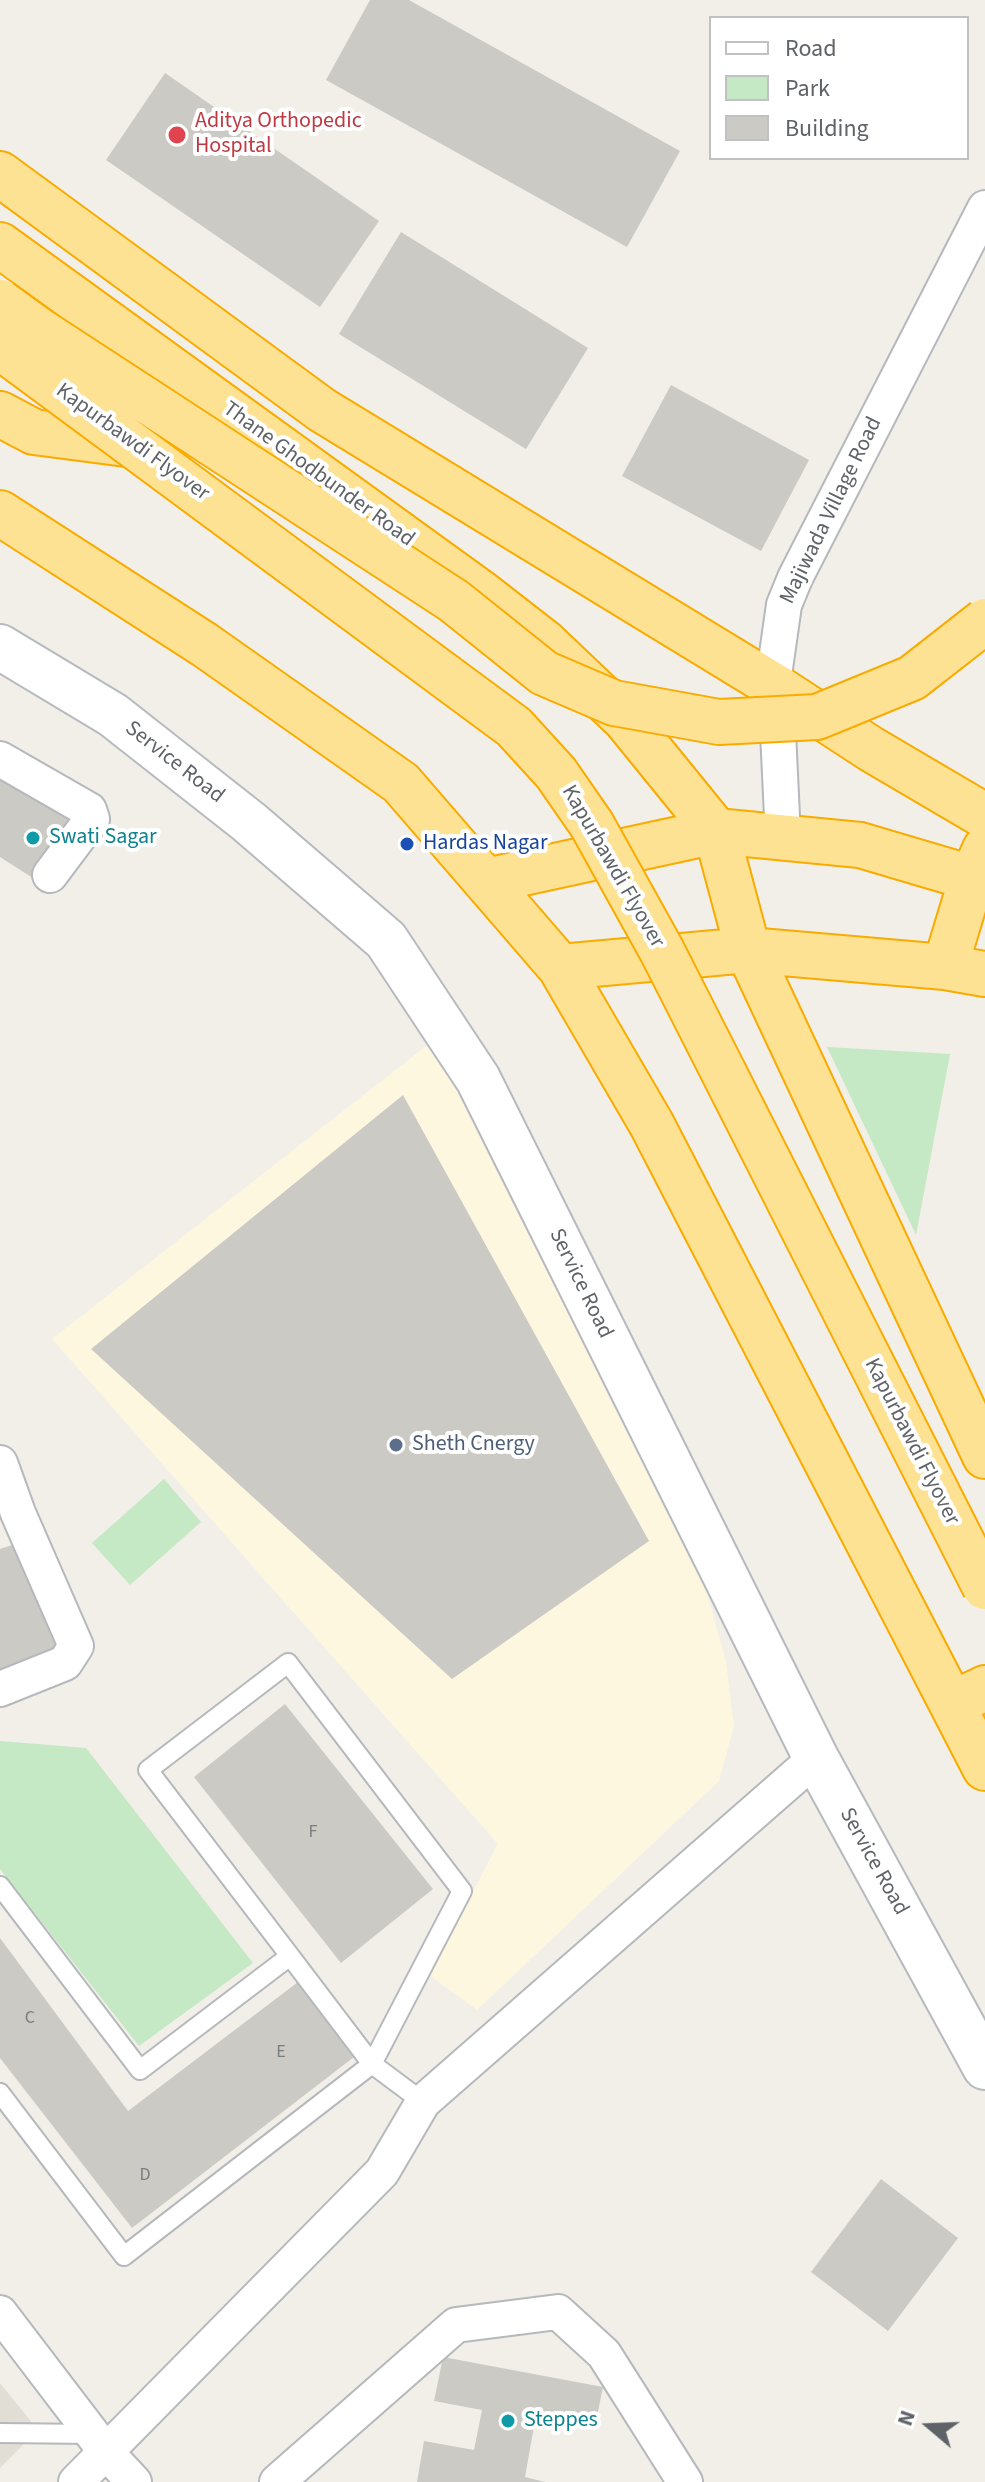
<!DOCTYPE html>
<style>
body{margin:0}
#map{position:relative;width:985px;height:2482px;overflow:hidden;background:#f1efe8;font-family:"Source Sans 3",sans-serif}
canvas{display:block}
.legend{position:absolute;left:709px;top:16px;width:260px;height:144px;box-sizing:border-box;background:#fff;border:2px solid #bfc1c3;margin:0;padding:10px 14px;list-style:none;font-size:24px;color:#5f6368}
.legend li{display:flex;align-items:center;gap:16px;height:40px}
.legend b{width:40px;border:2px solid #bfc1c3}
.north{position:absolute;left:889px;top:2386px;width:80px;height:80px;-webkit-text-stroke:6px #fff;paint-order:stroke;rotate:289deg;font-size:22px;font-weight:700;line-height:32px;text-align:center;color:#5f6368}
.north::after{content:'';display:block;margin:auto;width:28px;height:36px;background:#5f6368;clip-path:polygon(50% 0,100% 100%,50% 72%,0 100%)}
</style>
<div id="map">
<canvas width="985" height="2482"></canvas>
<ul class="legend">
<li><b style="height:10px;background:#fff"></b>Road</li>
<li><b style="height:22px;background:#c5e8c5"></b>Park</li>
<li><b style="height:22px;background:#cccac5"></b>Building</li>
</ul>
<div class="north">N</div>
</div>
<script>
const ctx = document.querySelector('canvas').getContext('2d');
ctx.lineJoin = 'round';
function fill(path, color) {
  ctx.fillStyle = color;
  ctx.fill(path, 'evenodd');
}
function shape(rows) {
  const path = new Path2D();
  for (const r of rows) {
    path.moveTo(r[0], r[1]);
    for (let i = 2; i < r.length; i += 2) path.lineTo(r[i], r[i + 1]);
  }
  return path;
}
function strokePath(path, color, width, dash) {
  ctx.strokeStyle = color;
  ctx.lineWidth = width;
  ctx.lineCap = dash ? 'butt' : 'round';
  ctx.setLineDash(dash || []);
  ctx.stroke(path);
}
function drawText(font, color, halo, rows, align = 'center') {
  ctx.font = font + ' "Source Sans 3",sans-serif';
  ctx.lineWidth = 8;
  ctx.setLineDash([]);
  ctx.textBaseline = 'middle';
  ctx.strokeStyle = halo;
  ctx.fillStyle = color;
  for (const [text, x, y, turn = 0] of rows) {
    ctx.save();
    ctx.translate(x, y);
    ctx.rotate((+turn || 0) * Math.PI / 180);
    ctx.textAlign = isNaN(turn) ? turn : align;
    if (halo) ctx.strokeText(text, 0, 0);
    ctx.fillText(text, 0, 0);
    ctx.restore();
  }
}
const commercial = shape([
 [435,1039,704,1582,726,1662,734,1726,719,1781,477,2010,429,1975,498,1844,52,1339]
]);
const education = shape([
 [0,2383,38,2430,0,2468]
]);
const green = shape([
 [827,1047,950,1054,916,1235],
 [164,1479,201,1522,130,1585,92,1543],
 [0,1741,86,1748,253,1963,139,2046,0,1869]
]);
const building = shape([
 [370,0,409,0,680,151,627,247,326,80],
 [165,73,379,221,320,307,106,160],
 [401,232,588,348,526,449,339,334],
 [671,385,809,460,761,551,622,476],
 [0,772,79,818,36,880,0,857],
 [403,1095,649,1541,452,1679,91,1349],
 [18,1543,58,1652,0,1674,0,1549],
 [285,1704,433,1889,341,1963,194,1777],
 [0,1938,128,2111,298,1982,354,2057,132,2228,0,2058],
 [881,2179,958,2238,888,2331,811,2272],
 [443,2357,603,2387,595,2426,536,2415,525,2477,545,2482,417,2482,424,2441,474,2450,482,2410,434,2401]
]);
const lane = shape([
 [0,1886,140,2070,290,1956,372,2064,423,2102],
 [0,2093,124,2256,372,2064,462,1891,288,1663,148,1770,290,1956],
 [0,2433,93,2434]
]);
const street = shape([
 [0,759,89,810,92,819,50,875],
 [783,838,775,668,784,605,795,578,985,208],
 [0,1463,18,1513,76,1646,65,1663,0,1689],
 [0,2313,106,2452,134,2482],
 [76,2482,382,2172,423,2102,816,1758],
 [277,2482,456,2325,558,2312,604,2354,685,2482]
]);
const secondary = shape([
 [0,647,113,715,249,822,386,940,478,1079,816,1758,985,2067]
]);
const highway = shape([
 [0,174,322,410,776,687,871,749,985,816],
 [0,245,481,593,544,642,625,719,716,831,748,950,985,1456],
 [0,414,34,432,134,445],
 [0,513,205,645,401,783,560,967,652,1125,985,1768],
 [486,881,716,831,860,845,985,882],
 [560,967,748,950,945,967,985,974],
 [945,967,972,878,985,849],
 [952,1704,985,1688]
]);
const highwayBridge = shape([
 [0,302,40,331,454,601,544,673,614,703,719,722,817,717,912,678,985,621],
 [0,347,514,727,556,773,592,825,662,951,985,1587]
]);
const markers = [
 [177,135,10,"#e0444e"],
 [33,838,8,"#0f9aa8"],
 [407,844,8,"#1a4fb4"],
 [396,1445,8,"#5c6f8a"],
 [508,2421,8,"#0f9aa8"]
];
const numberNames = [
 ["F",313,1833],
 ["C",30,2019],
 ["E",281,2053],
 ["D",145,2176]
];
const healthNames = [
 ["Aditya Orthopedic",195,122],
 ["Hospital",195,147]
];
const streetNames = [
 ["Kapurbawdi Flyover",132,443,36],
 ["Thane Ghodbunder Road",318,475,36],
 ["Majiwada Village Road",832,511,-64],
 ["Service Road",174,763,38],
 ["Kapurbawdi Flyover",612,867,60],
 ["Service Road",580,1284,64],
 ["Kapurbawdi Flyover",911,1442,63],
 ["Service Road",873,1862,61]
];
const cultureNames = [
 ["Swati Sagar",49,838],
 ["Steppes",524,2421]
];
const transitNames = [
 ["Hardas Nagar",423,844]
];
const serviceNames = [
 ["Sheth Cnergy",412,1445]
];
fill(commercial, '#fef7e0');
fill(education, '#e1ded6');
fill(green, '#c5e8c5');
fill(building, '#cccac5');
strokePath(lane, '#b5b8bc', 22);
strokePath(street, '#b5b8bc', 38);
strokePath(secondary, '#b6babf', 48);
strokePath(highway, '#f9ab00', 48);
strokePath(lane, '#fff', 18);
strokePath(street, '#fff', 34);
strokePath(secondary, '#fff', 44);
strokePath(highway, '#fde293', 44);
strokePath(highwayBridge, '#f9ab00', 48, []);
strokePath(highwayBridge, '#fde293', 44);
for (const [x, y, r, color] of markers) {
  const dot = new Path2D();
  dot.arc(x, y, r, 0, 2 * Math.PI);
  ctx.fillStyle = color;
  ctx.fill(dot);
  strokePath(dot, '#fff', 3);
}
drawText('18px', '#7a7d7f', null, numberNames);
drawText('22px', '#be3a42', '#fff', healthNames, 'left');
drawText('22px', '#5f6368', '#fff', streetNames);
drawText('22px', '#0d838f', '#fff', cultureNames, 'left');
drawText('22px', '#164399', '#fff', transitNames, 'left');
drawText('22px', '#4e5e75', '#fff', serviceNames, 'left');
</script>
